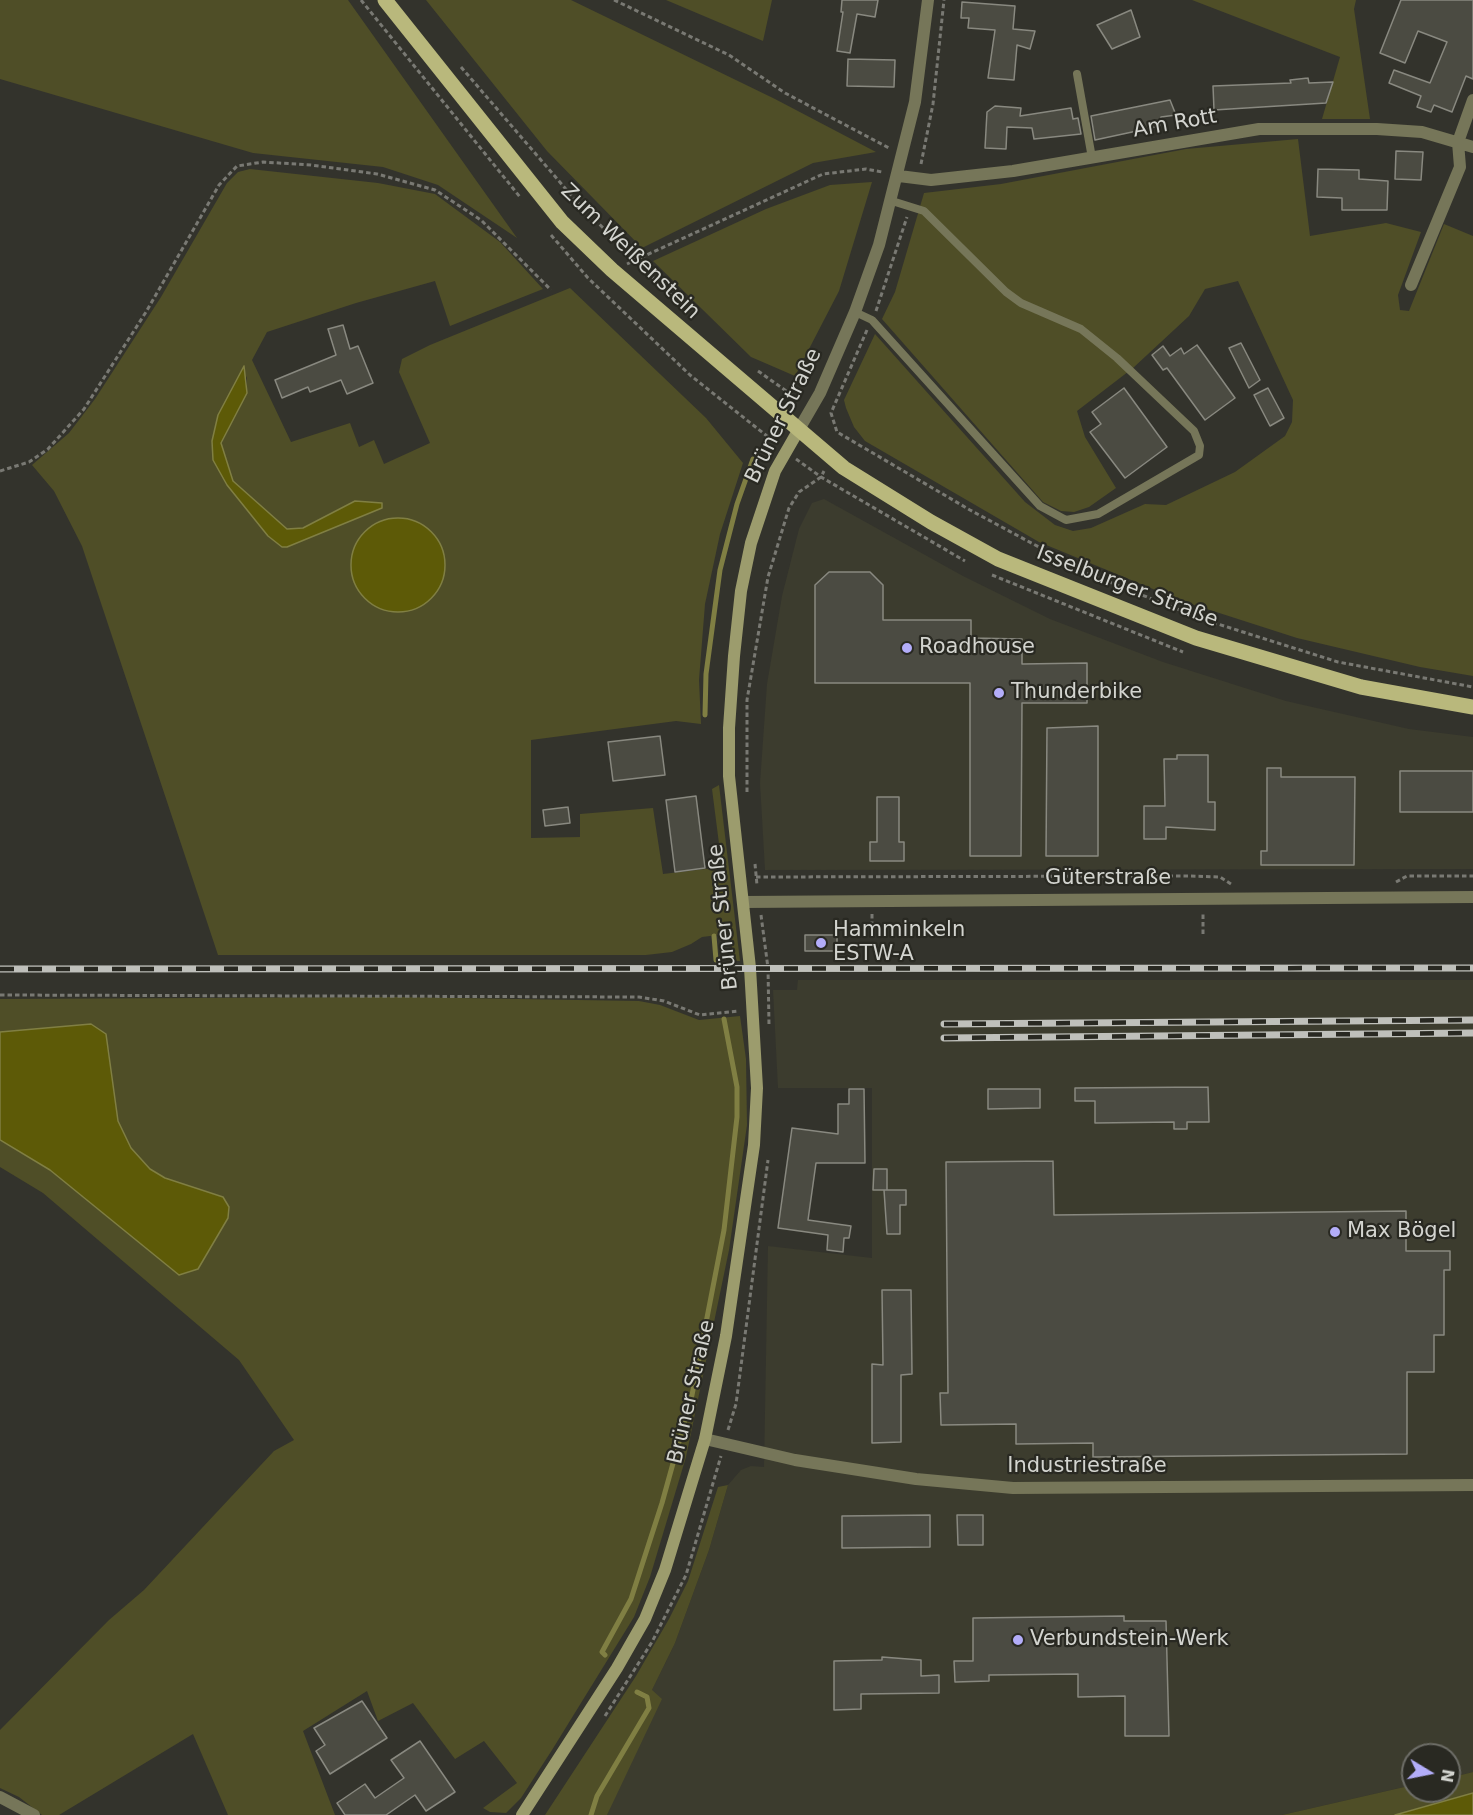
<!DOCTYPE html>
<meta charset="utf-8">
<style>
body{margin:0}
#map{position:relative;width:1473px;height:1815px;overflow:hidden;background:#33332c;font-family:"DejaVu Sans",sans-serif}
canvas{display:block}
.north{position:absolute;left:1401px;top:1743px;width:60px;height:60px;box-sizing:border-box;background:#292922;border:2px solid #6d6d67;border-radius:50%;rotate:100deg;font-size:16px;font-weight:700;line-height:24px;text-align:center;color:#d3d4cf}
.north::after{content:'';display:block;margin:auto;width:21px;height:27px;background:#b3adf9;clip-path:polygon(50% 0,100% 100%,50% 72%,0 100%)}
</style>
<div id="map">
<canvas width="1473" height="1815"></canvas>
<div class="north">N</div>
</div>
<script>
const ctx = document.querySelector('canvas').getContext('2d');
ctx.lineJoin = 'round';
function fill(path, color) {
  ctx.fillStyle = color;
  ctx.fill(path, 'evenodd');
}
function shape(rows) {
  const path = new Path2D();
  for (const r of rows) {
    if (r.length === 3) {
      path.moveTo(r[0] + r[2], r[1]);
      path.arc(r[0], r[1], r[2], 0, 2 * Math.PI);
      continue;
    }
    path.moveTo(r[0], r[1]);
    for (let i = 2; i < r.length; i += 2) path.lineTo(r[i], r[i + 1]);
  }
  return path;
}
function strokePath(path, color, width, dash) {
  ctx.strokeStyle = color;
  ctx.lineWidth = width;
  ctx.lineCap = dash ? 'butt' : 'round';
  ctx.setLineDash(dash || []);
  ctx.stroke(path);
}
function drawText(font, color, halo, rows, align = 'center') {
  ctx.font = font + ' "DejaVu Sans",sans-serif';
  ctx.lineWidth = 4.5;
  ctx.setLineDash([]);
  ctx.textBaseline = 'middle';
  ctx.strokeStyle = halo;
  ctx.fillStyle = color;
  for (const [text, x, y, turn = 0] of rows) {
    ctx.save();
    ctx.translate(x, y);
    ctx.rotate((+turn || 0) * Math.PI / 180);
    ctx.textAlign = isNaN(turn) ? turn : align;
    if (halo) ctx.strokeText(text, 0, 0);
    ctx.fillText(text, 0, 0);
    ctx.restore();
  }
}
const built = shape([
 [824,499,963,576,1050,619,1163,662,1286,701,1409,729,1473,737,1473,869,765,870,760,783,767,684,782,596,799,529,812,503],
 [798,980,1473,980,1473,1772,1449,1778,1449,1755,1413,1755,1413,1785,1282,1815,607,1815,652,1690,675,1643,709,1550,728,1485,741,1470,751,1466,764,1467,768,1246,872,1258,872,1088,778,1088,773,990,797,990]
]);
const green = shape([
 [0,0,348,0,517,238,438,185,383,167,253,153,0,79],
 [426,0,571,0,775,99,876,152,813,163,642,248,547,151],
 [666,0,772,0,763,41],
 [1192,0,1356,0,1354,9,1370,119,1322,119,1340,57],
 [1298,139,1310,236,1386,223,1421,232,1398,295,1400,310,1409,311,1444,224,1473,236,1473,676,1420,667,1297,638,1182,601,1039,542,865,441,854,427,846,408,844,400,875,334,1025,502,1055,525,1073,531,1091,528,1145,504,1166,505,1235,472,1285,436,1292,422,1293,400,1238,281,1205,289,1189,316,1133,368,1077,411,1085,437,1116,488,1089,507,1074,512,1061,511,1043,502,882,319,895,292,924,193,1001,184,1186,149],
 [250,169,378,183,435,194,500,242,543,289,450,326,435,281,356,303,267,332,252,360,291,442,350,423,359,447,374,440,384,464,430,443,399,372,402,359,430,345,570,288,706,418,743,463,720,534,705,604,699,680,701,724,676,721,531,740,531,838,580,837,580,814,653,808,663,874,722,867,712,789,719,785,740,961,733,961,731,936,726,934,702,937,691,944,672,952,646,955,218,955,82,546,54,491,32,465,69,433,95,399,161,297,227,183,238,172],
 [247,376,247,393,221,444,232,481,287,529,303,528,355,501,282,547,213,459],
 [401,518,419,523,434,535,432,597,418,607],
 [872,182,839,291,795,376,751,357,653,261,766,209,830,185],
 [398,997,639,1001,660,1005,699,1020,740,1016,746,1059,747,1125,729,1250,686,1457,650,1577,634,1617,552,1750,521,1798,506,1813,490,1812,483,1808,517,1783,484,1741,455,1759,413,1703,378,1721,367,1691,303,1731,335,1815,228,1815,193,1734,59,1815,42,1815,19,1797,0,1788,0,1730,109,1620,144,1590,274,1451,294,1440,239,1360,43,1193,0,1167,0,1140,50,1170,179,1275,198,1269,228,1218,229,1207,223,1197,165,1178,150,1169,131,1148,118,1121,110,1070,109,1049,13,1032,0,1032,0,999],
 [728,1485,709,1550,675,1643,652,1690,662,1699,607,1815,545,1815,636,1676,669,1619,688,1581,718,1487],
 [1473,1772,1473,1793,1395,1815,1282,1815,1413,1785,1413,1791,1449,1791,1449,1778]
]);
const water = shape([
 [244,366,247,393,221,443,233,481,287,529,303,528,355,501,382,503,382,508,287,547,282,547,268,536,227,485,213,460,212,441,218,415,244,366],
 [398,565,47],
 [91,1024,106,1034,118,1121,131,1148,150,1169,165,1178,223,1197,229,1207,228,1218,198,1269,179,1275,50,1170,0,1140,0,1032,91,1024],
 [1473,1793,1473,1815,1395,1815,1473,1793]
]);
const stream = shape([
 [705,715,706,674,720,570,737,504,753,459],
 [714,936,716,960],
 [605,1655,602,1652,631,1599,662,1503,692,1395,724,1230,737,1117,737,1087,724,1019],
 [591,1815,597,1796,649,1708,647,1697,637,1692]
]);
const building = shape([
 [842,0,878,0,875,17,857,14,850,53,837,51,843,12,841,12,842,0],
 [1401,0,1473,0,1473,79,1466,76,1452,112,1434,105,1431,112,1417,107,1421,96,1389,83,1394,70,1430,83,1447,42,1418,31,1405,63,1380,53,1401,0],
 [962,2,1015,6,1013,29,1035,31,1030,49,1017,45,1014,80,988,78,995,30,968,28,969,18,961,18,962,2],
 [1131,10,1140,37,1112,49,1097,25,1131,10],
 [848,59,895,60,894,87,847,86,848,59],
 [1308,78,1309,83,1333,82,1326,103,1214,110,1213,86,1291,83,1290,80,1308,78],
 [1170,100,1176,115,1161,117,1160,126,1095,140,1091,116,1170,100],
 [995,106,1021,108,1020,116,1071,108,1073,119,1078,118,1081,134,1034,139,1032,128,1007,127,1006,149,985,148,987,112,995,106],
 [1396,151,1423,152,1421,180,1395,179,1396,151],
 [1318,169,1359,170,1359,179,1388,181,1387,210,1342,210,1342,198,1317,197,1318,169],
 [343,325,350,349,358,346,373,383,347,394,341,380,310,392,308,387,282,398,275,380,336,355,328,329,343,325],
 [1241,343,1260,380,1249,388,1229,348,1241,343],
 [1197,345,1235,398,1205,420,1167,368,1163,370,1152,355,1163,346,1170,356,1181,348,1184,354,1197,345],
 [1124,388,1167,447,1125,478,1090,432,1101,424,1092,412,1124,388],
 [1268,388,1284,418,1270,426,1254,395,1268,388],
 [829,572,870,572,883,585,883,620,971,620,971,638,1022,639,1022,664,1087,663,1087,703,1022,703,1021,856,970,856,970,683,815,683,815,585,829,572],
 [1098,726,1098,856,1046,856,1047,728,1098,726],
 [660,736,665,775,613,781,608,742,660,736],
 [1177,755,1208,755,1208,802,1215,802,1215,830,1166,827,1166,839,1144,839,1144,806,1165,806,1164,759,1177,759,1177,755],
 [1267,768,1281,768,1281,777,1355,777,1354,865,1261,865,1261,851,1267,851,1267,768],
 [1400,771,1473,771,1473,812,1400,812,1400,771],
 [696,796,705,868,675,872,666,800,696,796],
 [877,797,899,797,899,842,904,842,904,861,870,861,870,842,877,842,877,797],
 [568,807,570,823,545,826,543,810,568,807],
 [805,935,837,935,837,951,805,951,805,935],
 [1208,1087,1209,1122,1187,1122,1187,1129,1174,1129,1174,1122,1095,1123,1095,1101,1075,1101,1075,1088,1208,1087],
 [849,1089,864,1089,865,1163,816,1163,808,1220,851,1226,849,1238,844,1238,843,1252,827,1250,828,1235,778,1228,792,1128,838,1134,838,1104,849,1104,849,1089],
 [988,1089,1040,1089,1040,1108,988,1109,988,1089],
 [1053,1161,1054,1215,1406,1211,1406,1251,1450,1251,1450,1270,1444,1270,1444,1335,1434,1335,1434,1372,1407,1372,1407,1454,1093,1457,1093,1443,1016,1444,1016,1424,941,1425,940,1393,948,1393,946,1162,1053,1161],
 [874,1169,887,1169,887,1190,873,1190,874,1169],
 [884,1190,906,1190,906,1205,900,1205,900,1234,887,1234,884,1190],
 [882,1290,911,1290,912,1374,901,1375,901,1442,872,1443,872,1364,883,1365,882,1290],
 [930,1515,930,1547,842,1548,842,1516,930,1515],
 [957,1515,983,1515,983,1545,958,1545,957,1515],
 [1124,1616,1124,1621,1166,1621,1169,1736,1125,1736,1125,1696,1078,1697,1078,1674,989,1675,989,1681,955,1682,954,1661,973,1661,973,1618,1124,1616],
 [882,1657,921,1660,921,1676,939,1675,939,1693,861,1694,861,1709,834,1710,834,1661,882,1660,882,1657],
 [362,1701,387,1738,330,1774,316,1751,325,1745,314,1728,362,1701],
 [420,1741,455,1792,426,1811,415,1795,386,1815,345,1815,337,1803,365,1784,375,1798,404,1778,391,1760,420,1741]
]);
const path = shape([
 [361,0,520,197],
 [614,0,729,55,785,93,889,148],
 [461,67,577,202,689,313],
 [921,164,933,104,944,0],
 [551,235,588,278,690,375,777,444],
 [627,264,823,174,866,169,882,172],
 [876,311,907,217],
 [867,330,831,413,837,432,970,510,1089,574,1205,620,1338,662,1473,687],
 [758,371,799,400],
 [796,459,821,477,965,561],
 [0,471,29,462,48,449,84,409,146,312,219,185,237,166,263,162,311,165,377,174,435,190,481,220,551,290],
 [992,575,1183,652],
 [747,792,747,700,768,577,789,508,799,492,821,477,824,471],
 [755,864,757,885],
 [756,877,1190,876,1220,877,1231,884],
 [1396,882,1407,876,1473,876],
 [872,914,872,935],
 [761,915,768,968,769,1025],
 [1203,934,1203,912],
 [0,995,639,997,664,1001,700,1015,739,1011],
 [728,1430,736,1404,768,1160],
 [605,1716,652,1642,686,1575,721,1456]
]);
const lane = shape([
 [1077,74,1092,158],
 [855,312,872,320,1040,506,1066,520,1098,514,1199,455,1200,446,1194,431,1117,358,1081,329,1021,303,1006,292,924,211,892,201]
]);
const street = shape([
 [899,176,931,180,1013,171,1259,129,1377,129,1422,132,1473,147],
 [1411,285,1460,167,1458,142,1473,100],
 [798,431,820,393,855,312,879,245,915,102,928,0],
 [743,902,1473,897],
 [705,1439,795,1460,916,1479,1013,1488,1473,1485],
 [0,1797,34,1815]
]);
const secondary = shape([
 [522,1815,617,1668,645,1619,665,1570,705,1439,726,1336,754,1145,757,1088,750,968,729,776,729,728,734,656,741,591,751,543,775,471,798,431]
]);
const primary = shape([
 [385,0,562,222,612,270,844,468,931,522,998,559,1196,638,1361,687,1473,707]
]);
const rail = shape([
 [0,969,1473,968],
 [944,1024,1473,1020],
 [944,1038,1473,1033]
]);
const markers = [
 [907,648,6,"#b3adf9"],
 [999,693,6,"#b3adf9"],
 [821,943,6,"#b3adf9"],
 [1335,1232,6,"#b3adf9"],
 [1018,1640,6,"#b3adf9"]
];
const streetNames = [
 ["Am Rott",1175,124,-10],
 ["Zum Weißenstein",630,252,44],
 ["Brüner Straße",784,416,-64],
 ["Isselburger Straße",1127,587,21],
 ["Güterstraße",1108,879],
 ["Brüner Straße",724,917,-96],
 ["Brüner Straße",692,1392,-77],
 ["Industriestraße",1087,1467]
];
const poiNames = [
 ["Roadhouse",919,648],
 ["Thunderbike",1011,693],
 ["Hamminkeln",833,931],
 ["ESTW-A",833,955],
 ["Max Bögel",1347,1232],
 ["Verbundstein-Werk",1030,1640]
];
fill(built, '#3c3c2e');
fill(green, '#4f4e27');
fill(water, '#5d5a07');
strokePath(water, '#807f43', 1.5);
strokePath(stream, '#807f43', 5);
fill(building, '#4b4b42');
strokePath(building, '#898980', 1.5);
strokePath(path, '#797973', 3, [4.5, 3]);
strokePath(lane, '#767659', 8);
strokePath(street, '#767659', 12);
strokePath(secondary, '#9c9c6d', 12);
strokePath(primary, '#b9b87c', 15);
strokePath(rail, '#bfc0bb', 7);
strokePath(rail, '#292922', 4.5, [14]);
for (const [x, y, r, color] of markers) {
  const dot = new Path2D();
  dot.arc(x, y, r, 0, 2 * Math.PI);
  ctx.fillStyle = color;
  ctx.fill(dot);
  strokePath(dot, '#292922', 2);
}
drawText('21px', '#d3d4cf', '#292922', streetNames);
drawText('21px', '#d3d4cf', '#292922', poiNames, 'left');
</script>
